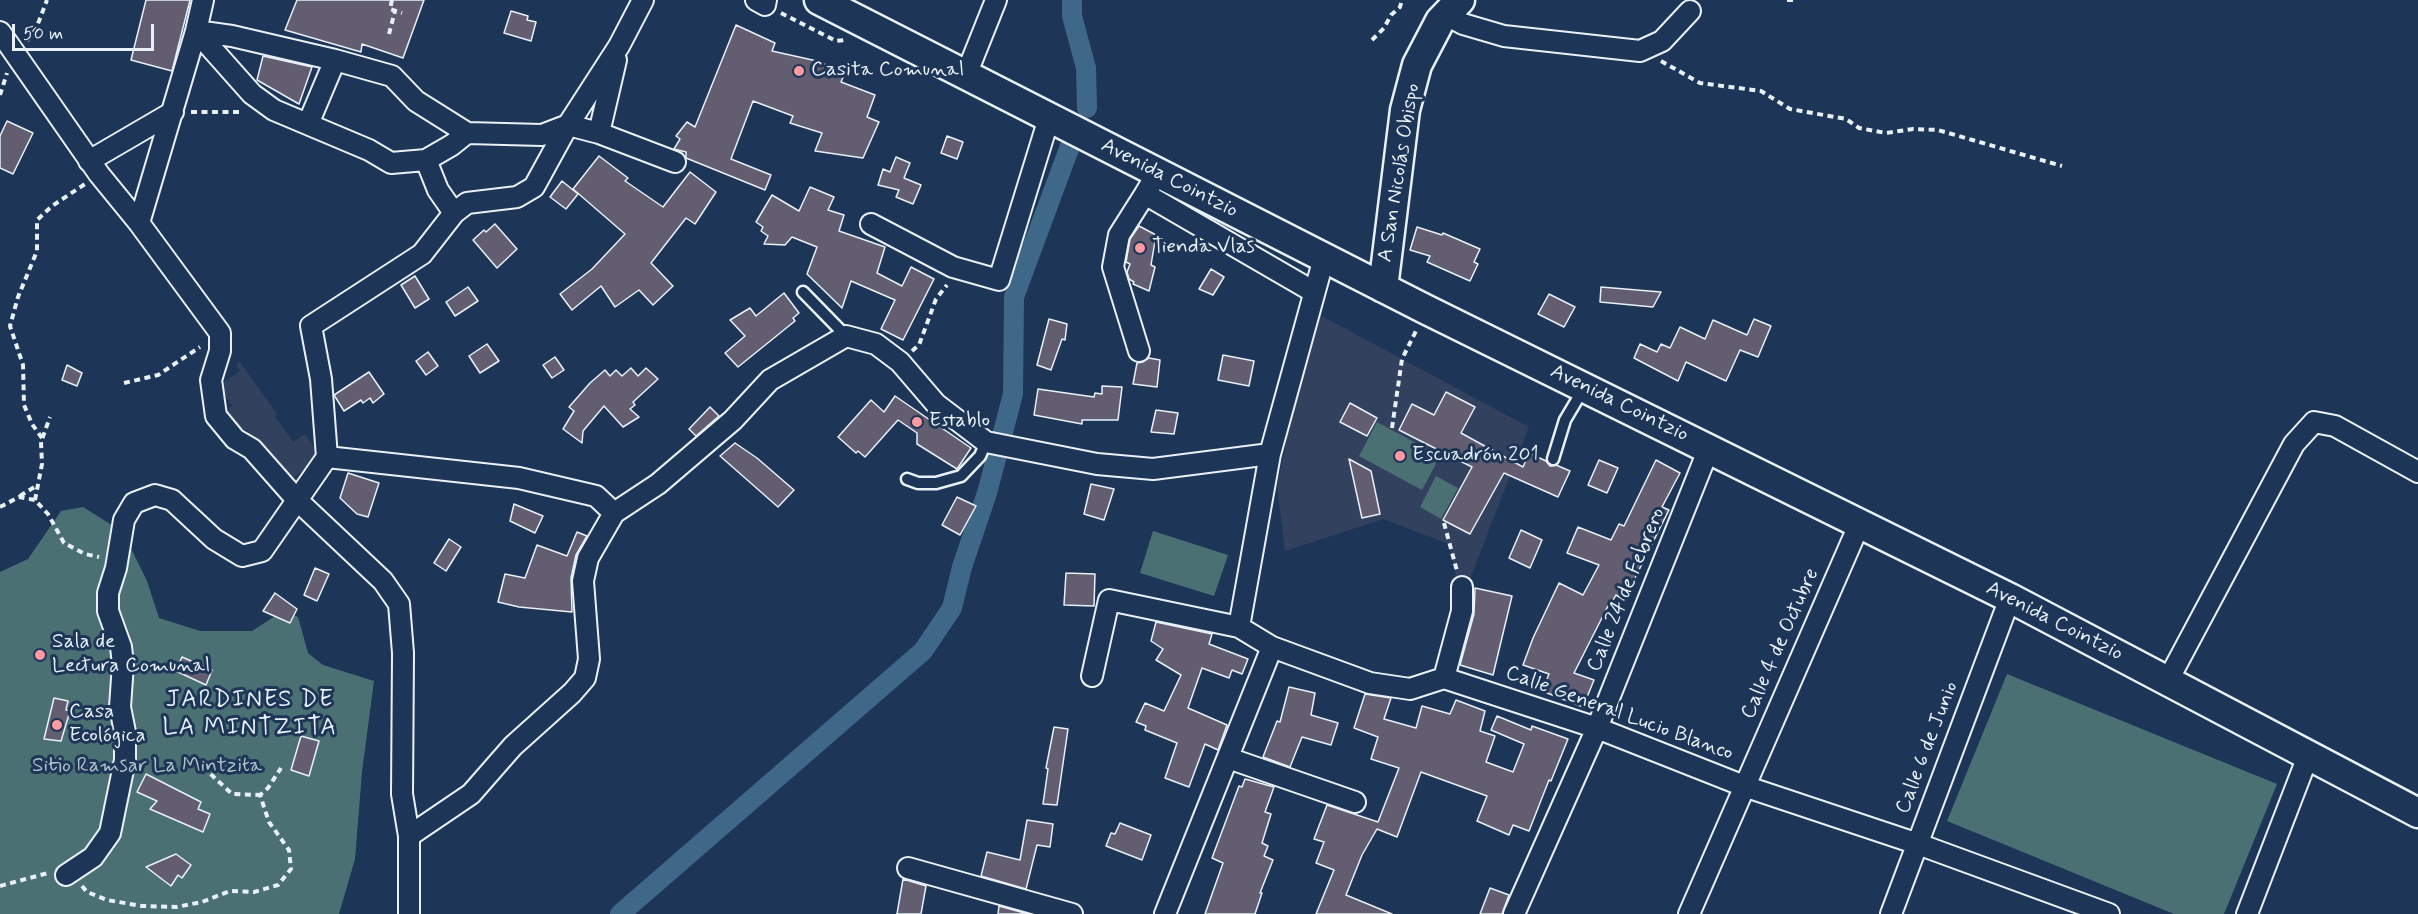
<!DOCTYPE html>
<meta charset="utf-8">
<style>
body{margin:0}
#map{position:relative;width:2418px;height:914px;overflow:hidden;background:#1d3557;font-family:Mynerve,sans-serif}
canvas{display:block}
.scale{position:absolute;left:12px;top:24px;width:142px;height:27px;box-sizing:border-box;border:3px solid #e8f1f8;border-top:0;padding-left:8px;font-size:18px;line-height:21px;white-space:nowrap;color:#e8f1f8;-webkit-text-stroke:4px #1d3557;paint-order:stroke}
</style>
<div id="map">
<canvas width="2418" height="914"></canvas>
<div class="scale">50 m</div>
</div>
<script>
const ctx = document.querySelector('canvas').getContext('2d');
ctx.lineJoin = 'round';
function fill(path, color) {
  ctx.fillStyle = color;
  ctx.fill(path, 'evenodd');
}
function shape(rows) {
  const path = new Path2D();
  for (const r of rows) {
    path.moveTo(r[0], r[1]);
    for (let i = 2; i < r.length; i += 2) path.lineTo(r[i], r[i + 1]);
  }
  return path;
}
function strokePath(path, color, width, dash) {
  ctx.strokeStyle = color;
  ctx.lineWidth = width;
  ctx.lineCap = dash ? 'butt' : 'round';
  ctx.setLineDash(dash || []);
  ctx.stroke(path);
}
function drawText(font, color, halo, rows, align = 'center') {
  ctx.font = font + ' Mynerve,sans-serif';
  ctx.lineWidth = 6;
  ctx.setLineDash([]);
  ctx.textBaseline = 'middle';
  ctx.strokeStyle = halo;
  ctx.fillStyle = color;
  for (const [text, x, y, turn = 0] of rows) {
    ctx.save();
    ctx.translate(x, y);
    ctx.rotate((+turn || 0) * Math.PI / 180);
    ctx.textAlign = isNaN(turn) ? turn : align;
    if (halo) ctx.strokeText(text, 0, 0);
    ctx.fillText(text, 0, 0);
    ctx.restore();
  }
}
const built = shape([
 [1314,312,1529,427,1466,589,1458,586,1449,544,1383,519,1285,551,1277,486],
 [240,362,277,414,275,416,293,442,305,434,319,454,309,461,311,465,285,484,246,429,238,434,223,413,232,406,218,386,240,371,236,364]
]);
const green = shape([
 [1377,422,1440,456,1422,490,1359,456],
 [1436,476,1458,488,1441,519,1420,507],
 [83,507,123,532,147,581,159,618,200,631,252,631,283,611,298,617,308,653,323,665,374,681,362,772,355,859,339,914,0,914,0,572,28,559,61,511],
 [1153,531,1228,555,1214,596,1140,573],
 [2007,674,2277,784,2224,914,2174,914,1947,821]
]);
const canal = shape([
 [1072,0,1072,16,1086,68,1087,108],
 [620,914,923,651,952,608,962,567,987,493,1013,394,1014,297,1073,138]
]);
const building = shape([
 [146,0,190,0,172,71,131,60,146,0],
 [297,0,424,0,403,58,362,44,361,52,285,30,297,0],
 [511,11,528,16,527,20,536,22,531,41,504,33,511,11],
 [736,25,775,43,772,51,817,61,845,73,841,82,875,95,867,117,879,122,863,158,815,151,822,133,790,123,793,116,753,101,731,159,771,175,765,190,686,158,686,152,674,149,680,139,676,136,687,122,695,127,736,25],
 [263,56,312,67,299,104,257,80,263,56],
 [7,121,33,133,13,174,0,168,0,136,7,121],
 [947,136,963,142,957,159,941,153,947,136],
 [599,156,628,178,625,181,663,207,690,172,716,192,695,224,686,218,651,263,673,286,653,305,639,290,615,307,601,286,572,310,560,294,592,269,625,234,573,189,599,156],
 [896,157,910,163,904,178,921,185,913,204,896,197,899,190,878,185,883,169,890,172,896,157],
 [562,181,578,194,566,209,550,197,562,181],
 [810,187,834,197,828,210,844,215,839,231,885,247,877,273,902,286,911,267,934,279,903,340,881,329,895,300,851,281,842,308,807,274,817,247,792,237,785,245,764,244,768,236,761,231,763,227,756,222,772,195,799,211,810,187],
 [495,224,517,249,497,268,473,240,484,230,486,232,495,224],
 [1139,226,1156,235,1151,265,1155,267,1149,291,1133,284,1134,282,1129,279,1127,272,1130,264,1126,262,1130,239,1139,226],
 [1417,227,1442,235,1443,233,1480,249,1474,262,1478,264,1470,281,1427,262,1430,256,1410,250,1417,227],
 [1211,269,1224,277,1213,295,1199,289,1211,269],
 [415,276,429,299,415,308,401,285,415,276],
 [468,287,478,301,455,316,446,302,468,287],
 [1601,287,1661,292,1653,307,1600,302,1601,287],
 [784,293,799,313,793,318,795,321,738,367,725,353,745,336,730,320,750,308,756,316,784,293],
 [1549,294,1575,307,1564,327,1538,314,1549,294],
 [1049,319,1067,324,1065,340,1062,339,1051,370,1037,365,1049,319],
 [1754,319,1771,326,1758,357,1740,350,1726,381,1686,362,1678,381,1634,358,1640,344,1657,352,1661,344,1670,348,1680,327,1705,339,1713,320,1747,335,1754,319],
 [487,344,499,361,480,373,469,356,487,344],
 [428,352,438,366,426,375,416,361,428,352],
 [1223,355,1254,361,1249,386,1218,380,1223,355],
 [555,357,564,370,552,378,543,365,555,357],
 [1149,358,1160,360,1157,387,1133,384,1137,363,1143,362,1149,358],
 [67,365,82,373,77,386,62,380,67,365],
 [631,368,638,376,646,368,658,379,633,402,635,405,630,409,639,417,623,427,604,406,583,431,582,443,563,429,574,411,569,407,590,383,605,370,610,376,616,370,622,376,631,368],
 [369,372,384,394,373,403,370,398,363,403,361,400,344,411,334,395,369,372],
 [1102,386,1122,387,1118,420,1082,420,1082,424,1034,415,1038,389,1094,397,1095,393,1102,394,1102,386],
 [1446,392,1475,407,1461,433,1523,467,1529,453,1546,461,1550,466,1556,465,1570,471,1558,497,1504,473,1470,534,1443,520,1472,467,1399,430,1412,404,1434,415,1446,392],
 [895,396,971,448,957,469,917,444,917,433,898,420,865,457,858,451,856,453,838,437,871,400,884,412,895,396],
 [1350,403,1377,418,1367,436,1340,422,1350,403],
 [710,407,719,416,696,436,689,429,710,407],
 [1156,410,1178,413,1174,434,1151,432,1156,410],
 [735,443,757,458,794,490,778,507,720,456,735,443],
 [1349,459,1371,471,1380,514,1362,518,1349,459],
 [1599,460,1618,468,1607,493,1588,485,1599,460],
 [1656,460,1680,473,1662,507,1669,510,1624,600,1616,595,1612,602,1610,602,1574,673,1594,680,1583,707,1542,691,1549,674,1523,665,1533,638,1559,583,1583,595,1599,565,1567,553,1578,527,1611,540,1619,524,1624,526,1656,460],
 [348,473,379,483,368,517,357,514,340,498,348,473],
 [1091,484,1114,489,1104,520,1084,514,1091,484],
 [957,497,976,506,960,535,942,525,957,497],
 [514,504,543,516,535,533,510,521,514,504],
 [1521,530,1542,540,1530,568,1509,558,1521,530],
 [577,532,587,536,576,555,571,578,572,612,519,607,498,602,505,574,525,578,537,545,567,556,577,532],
 [449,539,461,547,446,571,434,563,449,539],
 [315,568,329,574,317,601,304,595,315,568],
 [1066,573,1095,574,1094,606,1064,605,1066,573],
 [1475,588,1512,596,1493,675,1460,665,1474,614,1475,588],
 [275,593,297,609,290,623,263,611,275,593],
 [1156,622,1212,634,1209,644,1248,659,1242,674,1232,670,1229,678,1202,668,1188,708,1227,725,1218,750,1205,744,1189,787,1165,778,1177,743,1145,730,1146,726,1136,722,1145,703,1164,711,1181,675,1156,660,1163,649,1151,641,1156,622],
 [182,657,212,670,206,685,176,671,182,657],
 [1289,687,1315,693,1311,715,1338,723,1331,745,1302,737,1290,767,1263,757,1277,721,1280,722,1289,687],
 [1365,694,1391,698,1384,719,1416,728,1422,706,1450,714,1456,700,1485,711,1480,731,1495,736,1486,762,1513,772,1524,744,1491,730,1497,716,1531,730,1532,726,1568,739,1551,781,1549,780,1529,831,1513,825,1509,835,1477,821,1487,796,1421,772,1397,837,1377,829,1362,855,1346,895,1392,914,1316,914,1334,870,1316,863,1324,842,1314,839,1327,805,1378,822,1399,768,1371,759,1378,737,1354,728,1365,694],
 [54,698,68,701,66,710,70,711,61,741,44,739,54,698],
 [1054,727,1068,729,1057,805,1043,804,1048,769,1046,768,1054,727],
 [301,736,319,741,309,776,291,770,301,736],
 [146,774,201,802,198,809,210,814,203,832,150,809,157,801,137,792,146,774],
 [1245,779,1274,787,1265,812,1271,814,1262,843,1268,846,1264,856,1273,860,1260,893,1262,893,1255,914,1205,914,1223,863,1212,858,1239,786,1242,787,1245,779],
 [1027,820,1053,824,1050,847,1037,845,1026,889,981,876,987,852,1020,860,1027,820],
 [1120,823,1151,835,1142,860,1106,846,1111,833,1115,834,1120,823],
 [176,854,191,865,182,878,178,875,171,886,146,867,176,854],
 [903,879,926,886,921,914,897,914,903,879],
 [1490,888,1509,895,1502,914,1480,914,1490,888],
 [999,906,1028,914,998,914,999,906]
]);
const path = shape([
 [392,0,390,9,402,13],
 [1787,0,1793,0],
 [781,13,836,41,845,40],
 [389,34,395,11],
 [1372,40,1384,28,1391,15,1400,7,1402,0],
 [27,41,36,29,47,0],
 [1661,61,1700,83,1761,91,1790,109,1846,119,1859,128,1886,133,1913,129,1938,130,2062,166],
 [0,95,7,73],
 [191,112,243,112],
 [912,351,919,345,936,299,947,285],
 [124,383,158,375,200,347],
 [1392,428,1402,359,1417,329],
 [42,438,32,424,24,405,23,365,10,326,18,297,37,251,37,220,52,206,85,184],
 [20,496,36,486],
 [35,500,42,464,41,442,50,417],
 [0,507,19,497,35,500,48,514,64,543,85,554,99,557],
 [1444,523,1457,571],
 [203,767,232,794,260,795],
 [0,886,48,873],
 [82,886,87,892,107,900,142,906,176,907,202,902,230,891,254,892,278,885,291,869,289,850,269,822,260,795,268,788,281,768]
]);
const lane = shape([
 [803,292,846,336],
 [1553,459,1565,420,1584,388],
 [907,479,918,483,936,483,961,476,980,456,986,442]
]);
const street = shape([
 [756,0,765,5,766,0],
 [1446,15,1463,24,1504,36,1640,51,1662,41,1690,11],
 [196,31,252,94,274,110,369,150,391,163,426,160,452,145,467,133,542,135,568,125,599,133,675,162],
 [196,31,232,36,335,60,392,76,416,101,467,133],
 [0,32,99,174,139,223,220,333,220,351,211,380,216,416,235,439,252,449,297,500,383,581,399,604,403,653,402,794,409,836,409,914],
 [966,75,996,0],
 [308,124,335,60],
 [599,133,616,60],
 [426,160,438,190,454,213],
 [89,161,173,112],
 [1157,174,1145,194,1314,292],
 [139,223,196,31,203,0],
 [871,224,953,267,999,280,1049,118],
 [1139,351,1113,267,1119,235,1145,194],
 [327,457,519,478,596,496,614,513],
 [1239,627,1270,454,1324,258],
 [1092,676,1109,600,1239,627,1272,647,1370,683,1410,689,1444,678,1597,728,1744,786,1918,844,2109,914],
 [1444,678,1462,611,1462,587],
 [2167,682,2294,444,2314,422,2335,426,2418,472],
 [1228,758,1355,802],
 [409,836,471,794,513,746,572,693,585,678,589,659,583,581,588,558,614,513,658,484,733,420,770,380,846,336,876,344,900,362,936,404,986,442,1097,464,1153,469,1270,454],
 [908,868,1072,914],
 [66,875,93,857,110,833,125,760,125,732,120,707,123,664,121,647,108,611,108,593,116,568,124,520,134,503,155,495,172,500,214,539,242,556,262,551,327,457,321,379,311,326,422,254,454,213,467,203,517,197,534,187,568,125,619,46,643,0],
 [1165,914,1272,647],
 [1514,914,1597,728,1709,448],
 [1689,914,1859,525],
 [1891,914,2010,598],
 [2247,914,2308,756]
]);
const secondary = shape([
 [819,0,1425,309,2010,598,2418,813],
 [1383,288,1405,110,1417,65,1440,21,1460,0]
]);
const markers = [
 [799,71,6,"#ff9aa2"],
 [1140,248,6,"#ff9aa2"],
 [917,422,6,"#ff9aa2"],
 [1400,456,6,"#ff9aa2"],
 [40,655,6,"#ff9aa2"],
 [57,725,6,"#ff9aa2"]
];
const poiNames = [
 ["Casita Comunal",811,71],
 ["Tienda Vlas",1152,248],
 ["Establo",929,422],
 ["Escuadrón 201",1412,456],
 ["Sala de",52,643],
 ["Lectura Comunal",52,667],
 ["Casa",69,713],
 ["Ecológica",69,737]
];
const streetNames = [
 ["A San Nicolás Obispo",1400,173,-81],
 ["Avenida Cointzio",1169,179,27],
 ["Avenida Cointzio",1619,404,26],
 ["Calle 24 de Febrero",1627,590,-68],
 ["Avenida Cointzio",2054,622,27],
 ["Calle 4 de Octubre",1781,644,-66],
 ["Calle General Lucio Blanco",1619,714,20],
 ["Calle 6 de Junio",1928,748,-69]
];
const parkNames = [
 ["Sitio Ramsar La Mintzita",147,767]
];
const quarterNames = [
 ["JARDINES DE",250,701],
 ["LA MINTZITA",250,729]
];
fill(built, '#32415e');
fill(green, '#4b7073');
strokePath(canal, '#3f6787', 20);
fill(building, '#625d70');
strokePath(building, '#e8f1f8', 1.5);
strokePath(lane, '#e8f1f8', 15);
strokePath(street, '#e8f1f8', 24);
strokePath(secondary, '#e8f1f8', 33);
strokePath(path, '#e8f1f8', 4, [6, 4.5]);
strokePath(lane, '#1d3557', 10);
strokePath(street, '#1d3557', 20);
strokePath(secondary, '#1d3557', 28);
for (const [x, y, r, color] of markers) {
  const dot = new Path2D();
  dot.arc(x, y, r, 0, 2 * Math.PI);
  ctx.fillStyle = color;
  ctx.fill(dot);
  strokePath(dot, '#1d3557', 2);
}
drawText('21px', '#e8f1f8', '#1d3557', poiNames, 'left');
drawText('21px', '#e8f1f8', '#1d3557', streetNames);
drawText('21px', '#b1c4c9', '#1d3557', parkNames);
ctx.letterSpacing = '1.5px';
drawText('24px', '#e8f1f8', '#1d3557', quarterNames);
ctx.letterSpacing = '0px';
</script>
